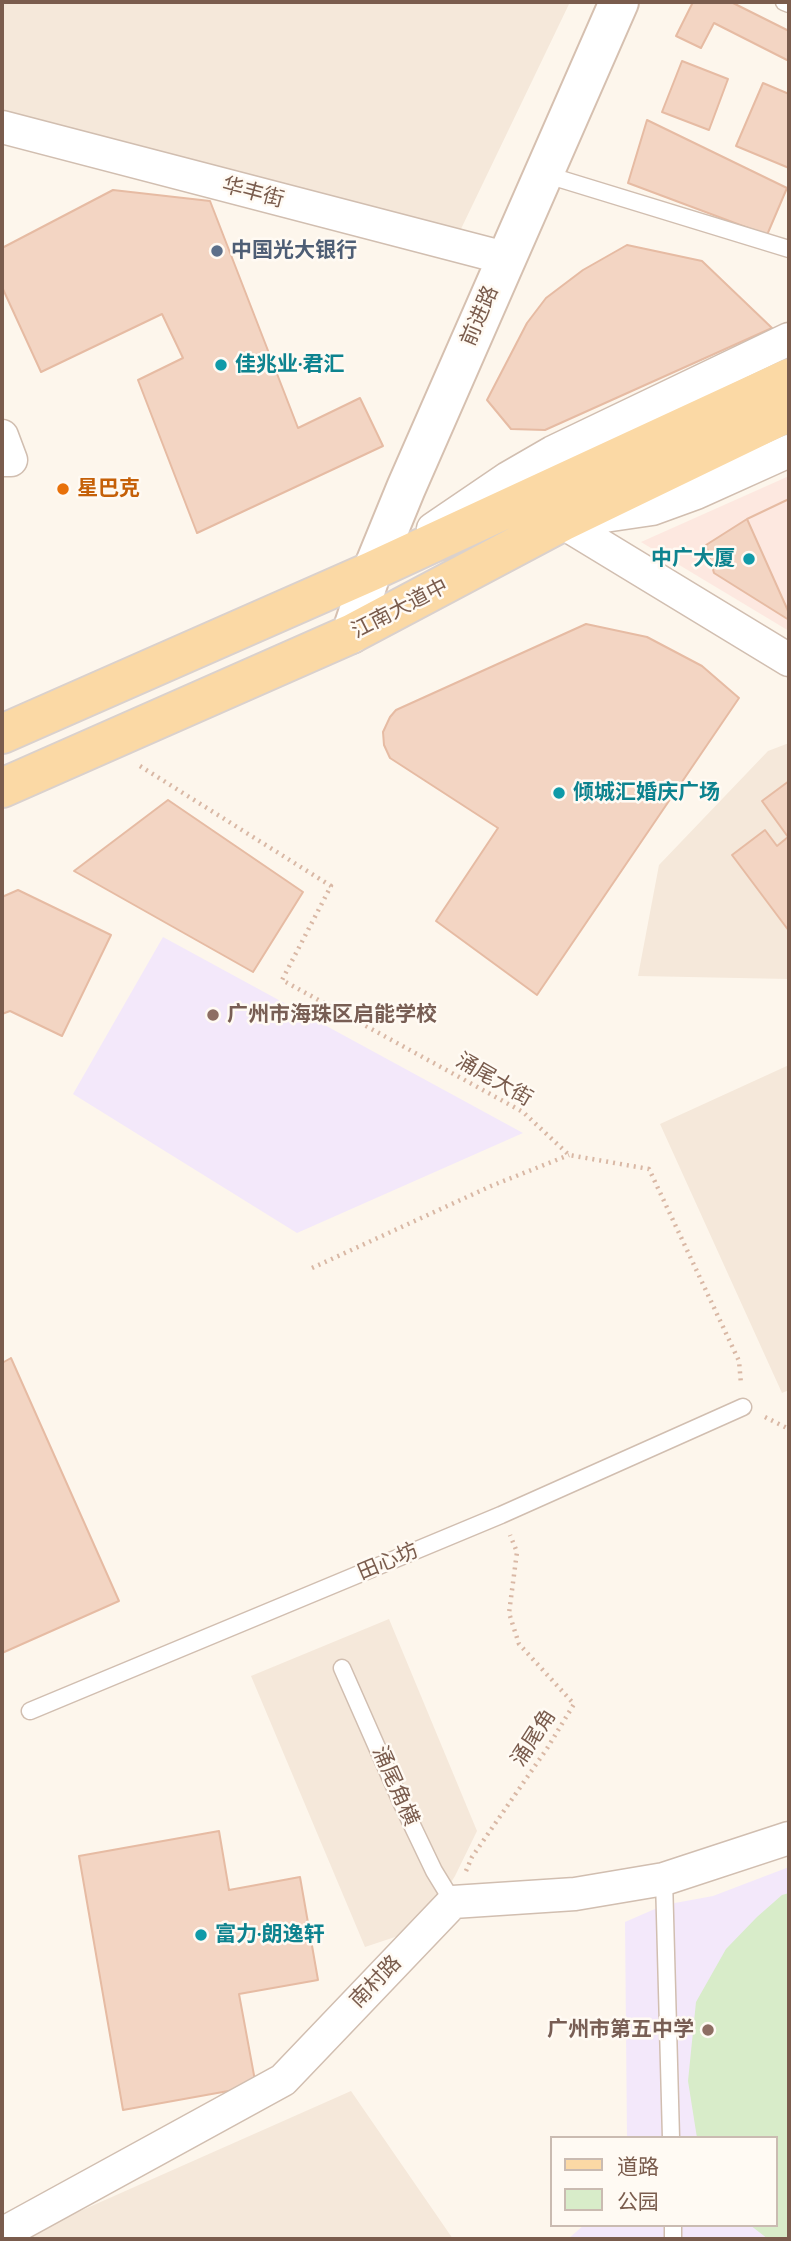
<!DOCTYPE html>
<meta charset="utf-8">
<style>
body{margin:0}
#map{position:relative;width:791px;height:2241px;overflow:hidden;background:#fdf6ec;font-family:"PT Sans Narrow","Noto Sans SC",sans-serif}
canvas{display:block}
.frame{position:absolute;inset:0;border:4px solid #7a5c4d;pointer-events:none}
.legend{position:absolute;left:550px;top:2136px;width:228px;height:91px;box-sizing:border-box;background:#fffaf3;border:2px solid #cabbb1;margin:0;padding:9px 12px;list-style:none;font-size:21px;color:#7a5c4d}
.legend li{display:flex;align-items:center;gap:14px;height:35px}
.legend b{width:35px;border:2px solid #cabbb1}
</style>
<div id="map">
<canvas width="791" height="2241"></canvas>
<div class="frame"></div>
<ul class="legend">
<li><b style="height:9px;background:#fbd9a5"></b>道路</li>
<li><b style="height:19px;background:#d8ecc9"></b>公园</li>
</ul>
</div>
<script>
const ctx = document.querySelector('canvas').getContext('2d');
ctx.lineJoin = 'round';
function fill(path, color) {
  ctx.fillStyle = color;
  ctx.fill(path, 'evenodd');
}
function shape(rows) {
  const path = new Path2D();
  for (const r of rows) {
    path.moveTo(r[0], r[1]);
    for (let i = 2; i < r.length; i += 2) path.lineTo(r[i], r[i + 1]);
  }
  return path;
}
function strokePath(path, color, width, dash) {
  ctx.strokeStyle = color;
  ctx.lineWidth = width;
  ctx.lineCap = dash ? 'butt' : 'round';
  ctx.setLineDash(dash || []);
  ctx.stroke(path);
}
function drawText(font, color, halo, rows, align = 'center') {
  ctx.font = font + ' "PT Sans Narrow","Noto Sans SC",sans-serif';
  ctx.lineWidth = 5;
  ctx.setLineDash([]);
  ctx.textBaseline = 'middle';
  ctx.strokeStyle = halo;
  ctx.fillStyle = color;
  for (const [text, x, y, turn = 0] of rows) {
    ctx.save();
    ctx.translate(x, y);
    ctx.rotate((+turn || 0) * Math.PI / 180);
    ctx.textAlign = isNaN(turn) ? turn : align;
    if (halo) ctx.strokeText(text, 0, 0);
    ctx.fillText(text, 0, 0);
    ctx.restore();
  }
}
const residential = shape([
 [2,2,570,2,460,231,2,120],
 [789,743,789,979,638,976,659,865,768,751],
 [789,1065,789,1390,782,1393,660,1124],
 [389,1619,477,1831,455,1876,438,1903,413,1931,365,1947,251,1676],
 [351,2091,453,2239,17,2239]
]);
const commercial = shape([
 [789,476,789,631,641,542]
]);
const education = shape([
 [163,937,523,1133,297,1233,73,1094],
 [789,1867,789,2239,568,2239,584,2225,775,2225,775,2138,627,2138,625,1922,664,1905,713,1896]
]);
const green = shape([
 [789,1893,789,2239,768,2239,750,2225,775,2225,775,2138,697,2138,688,2081,696,2002,726,1949,757,1917,782,1895]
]);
const building = shape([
 [693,2,731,2,789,31,789,61,714,23,701,48,676,36,693,2],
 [682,61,728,79,709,130,662,112,682,61],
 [763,83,789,94,789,168,736,146,763,83],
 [647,120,787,188,767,235,628,183,647,120],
 [113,190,210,201,298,428,360,398,383,446,197,533,138,380,183,358,162,314,41,372,2,287,2,248,113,190],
 [627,245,702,261,772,328,545,430,511,429,487,400,527,323,546,298,583,270,627,245],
 [789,499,789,613,747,519,789,499],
 [789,499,789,620,714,573,706,545,747,519,789,499],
 [586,624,647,637,702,666,739,698,537,995,436,921,498,828,390,758,384,745,383,732,390,717,396,710,586,624],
 [789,781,789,931,732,855,765,830,777,846,788,837,762,801,789,781],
 [168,800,303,892,253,972,74,871,168,800],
 [18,890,111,935,62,1036,10,1011,2,1014,2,897,18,890],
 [11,1358,119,1601,2,1653,2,1363,11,1358],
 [219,1831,229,1890,300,1877,318,1980,239,1994,256,2086,123,2110,79,1856,219,1831]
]);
const path = shape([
 [140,766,331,886,282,980,523,1112,569,1155,649,1169,739,1361,741,1384],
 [312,1268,491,1186,569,1155],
 [765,1417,789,1429],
 [466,1871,472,1857,548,1747,574,1704,519,1644,509,1613,517,1552,510,1535]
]);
const lane = shape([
 [784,2,789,4],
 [544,174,789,249],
 [342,1668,402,1804,434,1871,453,1902],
 [30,1711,501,1515,743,1407],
 [664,1879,671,2138],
 [673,2225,673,2239]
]);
const street = shape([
 [2,127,505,258],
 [2,436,11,460,2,460],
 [577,520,652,509,696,493,789,451],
 [562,522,789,660],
 [433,529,508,478,553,452,789,339],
 [2,2234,283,2080,453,1902,575,1894,664,1879,789,1838]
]);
const secondary = shape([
 [351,634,372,571,406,488,619,2]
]);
const primary = shape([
 [2,734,372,571,789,378],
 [2,788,351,634,562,522,789,412]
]);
const markers = [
 [217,251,7,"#5c6f8a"],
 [221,365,7,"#0f9aa8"],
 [63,489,7,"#e8710a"],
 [749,559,7,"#0f9aa8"],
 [559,793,7,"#0f9aa8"],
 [213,1015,7,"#8d6e63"],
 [201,1935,7,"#0f9aa8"],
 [708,2030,7,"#8d6e63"]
];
const streetNames = [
 ["华丰街",253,193,15],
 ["前进路",480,316,-67],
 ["江南大道中",400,609,-27],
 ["涌尾大街",494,1080,30],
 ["田心坊",388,1562,-23],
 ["涌尾角",534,1738,-57],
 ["涌尾角横",395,1786,66],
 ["南村路",376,1982,-46]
];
const serviceNames = [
 ["中国光大银行",231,251]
];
const cultureNames = [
 ["佳兆业·君汇",235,365],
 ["中广大厦",735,559,"right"],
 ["倾城汇婚庆广场",573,793],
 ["富力·朗逸轩",215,1935]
];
const foodNames = [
 ["星巴克",77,489]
];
const educationNames = [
 ["广州市海珠区启能学校",227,1015],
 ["广州市第五中学",694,2030,"right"]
];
fill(residential, '#f5e8da');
fill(commercial, '#fde8e0');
fill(education, '#f3e8fa');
fill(green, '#d8ecc9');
fill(building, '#f3d5c3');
strokePath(building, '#e6bba3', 2);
strokePath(lane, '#d1beb0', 19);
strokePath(street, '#d1beb0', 35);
strokePath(secondary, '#d6c0b0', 42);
strokePath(primary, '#dad1cd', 42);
strokePath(path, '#d9b8a5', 4.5, [2, 5]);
strokePath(lane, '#fff', 16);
strokePath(street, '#fff', 32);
strokePath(secondary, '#fff', 38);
strokePath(primary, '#fbd9a5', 38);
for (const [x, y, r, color] of markers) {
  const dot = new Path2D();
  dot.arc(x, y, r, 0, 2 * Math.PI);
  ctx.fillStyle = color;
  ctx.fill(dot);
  strokePath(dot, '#fffaf3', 2.5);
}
drawText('21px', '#7a5c4d', '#fffaf3', streetNames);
drawText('bold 21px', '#4e5e75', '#fffaf3', serviceNames, 'left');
drawText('bold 21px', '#0d838f', '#fffaf3', cultureNames, 'left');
drawText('bold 21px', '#c56008', '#fffaf3', foodNames, 'left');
drawText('bold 21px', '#785e54', '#fffaf3', educationNames, 'left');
</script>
